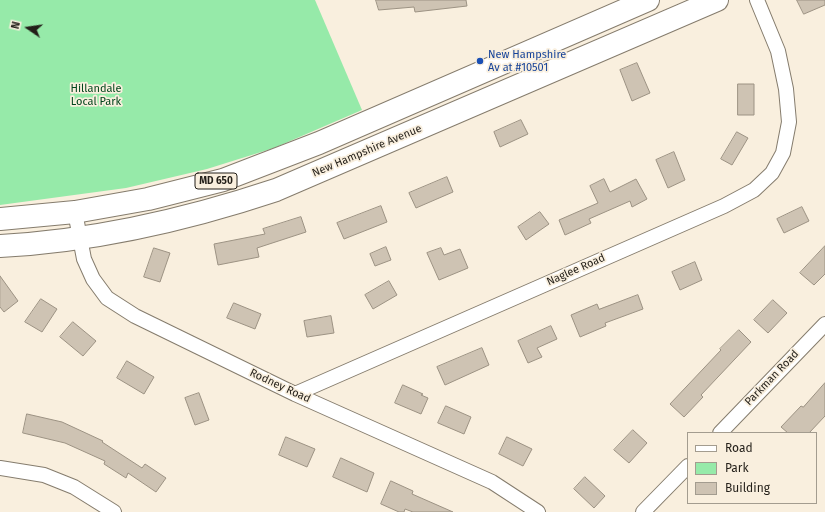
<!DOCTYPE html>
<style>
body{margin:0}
#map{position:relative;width:825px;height:512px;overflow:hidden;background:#f9efde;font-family:"Fira Sans",sans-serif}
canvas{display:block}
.legend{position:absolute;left:687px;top:432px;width:130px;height:72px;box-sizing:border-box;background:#f9efde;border:1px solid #a39c8f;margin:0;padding:5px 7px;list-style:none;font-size:12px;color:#231f19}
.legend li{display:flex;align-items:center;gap:8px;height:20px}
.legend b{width:20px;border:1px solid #a39c8f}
.north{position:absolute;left:8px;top:8px;width:40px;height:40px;-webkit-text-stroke:3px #f9efde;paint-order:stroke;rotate:283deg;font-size:11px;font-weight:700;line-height:16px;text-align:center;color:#231f19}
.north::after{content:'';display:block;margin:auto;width:14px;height:18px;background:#231f19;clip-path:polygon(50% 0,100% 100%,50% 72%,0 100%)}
</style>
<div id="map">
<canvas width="825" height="512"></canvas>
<ul class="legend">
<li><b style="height:5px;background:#fff"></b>Road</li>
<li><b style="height:11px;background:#96eaa9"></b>Park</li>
<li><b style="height:11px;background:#cec3b3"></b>Building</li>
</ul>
<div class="north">N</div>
</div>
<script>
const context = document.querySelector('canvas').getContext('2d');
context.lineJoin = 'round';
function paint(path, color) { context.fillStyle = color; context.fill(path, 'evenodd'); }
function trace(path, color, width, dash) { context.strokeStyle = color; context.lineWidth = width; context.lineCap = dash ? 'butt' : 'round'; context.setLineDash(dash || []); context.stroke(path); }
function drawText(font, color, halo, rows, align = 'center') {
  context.font = font + ' "Fira Sans",sans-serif'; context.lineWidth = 3.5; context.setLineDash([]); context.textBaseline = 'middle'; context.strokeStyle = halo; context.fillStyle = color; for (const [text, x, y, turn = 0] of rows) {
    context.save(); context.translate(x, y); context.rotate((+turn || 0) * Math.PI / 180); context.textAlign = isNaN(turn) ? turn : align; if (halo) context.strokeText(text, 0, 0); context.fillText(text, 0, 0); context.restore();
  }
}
const green = new Path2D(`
 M 0,0 L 315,0 L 362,110 L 274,148 L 207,169 L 126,188 L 0,205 Z`);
const building = new Path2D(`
 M 376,0 L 466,0 L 467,6 L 415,12 L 414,7 L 379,10 Z
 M 797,0 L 825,0 L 825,5 L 804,14 Z
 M 637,63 L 650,93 L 632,101 L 620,70 Z
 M 738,84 L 754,84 L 754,115 L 738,115 Z
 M 521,120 L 528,134 L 500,147 L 494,132 Z
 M 737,132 L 748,138 L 732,165 L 721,159 Z
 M 674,152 L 685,180 L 668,188 L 656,160 Z
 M 447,177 L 453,192 L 416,208 L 409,193 Z
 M 604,179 L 610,192 L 636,179 L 647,199 L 632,207 L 630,201 L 589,219 L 591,223 L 565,235 L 559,220 L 598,203 L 590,186 Z
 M 381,206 L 387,222 L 344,239 L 337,223 Z
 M 802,207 L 809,221 L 784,233 L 777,219 Z
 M 540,212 L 549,224 L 526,240 L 518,227 Z
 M 301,217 L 306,232 L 257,248 L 259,257 L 218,265 L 214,244 L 265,234 L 263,229 Z
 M 825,246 L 825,274 L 814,285 L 800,273 Z
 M 386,247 L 391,260 L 375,266 L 370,254 Z
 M 154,248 L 170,253 L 160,282 L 144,277 Z
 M 441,248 L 444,255 L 460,249 L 468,268 L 439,280 L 427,253 Z
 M 695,262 L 702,280 L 680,290 L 672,272 Z
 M 0,276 L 18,301 L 4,312 L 0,307 Z
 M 389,281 L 397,295 L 373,309 L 365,295 Z
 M 638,295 L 643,309 L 605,323 L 606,326 L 580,337 L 571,315 L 597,304 L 599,309 Z
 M 41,299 L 57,309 L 42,332 L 25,322 Z
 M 773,300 L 787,313 L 768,333 L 754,320 Z
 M 234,303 L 261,314 L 255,329 L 227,318 Z
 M 331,316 L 334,333 L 307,337 L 304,321 Z
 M 73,322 L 96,341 L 83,356 L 60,337 Z
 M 551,326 L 557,339 L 537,348 L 542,357 L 528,363 L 518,341 Z
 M 739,330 L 751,342 L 701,395 L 703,397 L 684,417 L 670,404 L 721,350 L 720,349 Z
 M 482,348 L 489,365 L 445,385 L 437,367 Z
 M 127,361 L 154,377 L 144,394 L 117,378 Z
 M 825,383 L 825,416 L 809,433 L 788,433 L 781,427 L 801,406 L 803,407 Z
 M 403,385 L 423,394 L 421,395 L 428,398 L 421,414 L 395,403 Z
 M 199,393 L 209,420 L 195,425 L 185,398 Z
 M 446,406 L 471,417 L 464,434 L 438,423 Z
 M 27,414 L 62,422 L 103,441 L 102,442 L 142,468 L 145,464 L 166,478 L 156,492 L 128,473 L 126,478 L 104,464 L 105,461 L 65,443 L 23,433 Z
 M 633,430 L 647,443 L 629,463 L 614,450 Z
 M 286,437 L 315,449 L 307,467 L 279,455 Z
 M 507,437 L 532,449 L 523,466 L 499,454 Z
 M 341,458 L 374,473 L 367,492 L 333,477 Z
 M 585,477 L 605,496 L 594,508 L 574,489 Z
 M 391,481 L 413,491 L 412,494 L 453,512 L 413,512 L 405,509 L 404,512 L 399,512 L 381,504 Z`);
const street = new Path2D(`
 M 75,212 L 84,259 L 93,279 L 107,298 L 135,316 L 295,394 L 492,482 L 538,512
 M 295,394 L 724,206 L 754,190 L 772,173 L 783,153 L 789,122 L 786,89 L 778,51 L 757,0
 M 720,433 L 825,324
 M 0,468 L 44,475 L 74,487 L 114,512
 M 643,512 L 688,466`);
const primary = new Path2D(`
 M 0,219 L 75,212 L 148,199 L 223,180 L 319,143 L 648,0
 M 0,246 C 95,241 186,220 276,190 L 717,0`);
const markers = [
 [480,61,4,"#1a4fb4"]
];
const shields = [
 [216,181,42]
];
const shieldNames = [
 ["MD 650",216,181]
];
const transitNames = [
 ["New Hampshire",488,55],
 ["Av at #10501",488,68]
];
const parkNames = [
 ["Hillandale",96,89],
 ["Local Park",96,102]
];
const streetNames = [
 ["New Hampshire Avenue",367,151,-23],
 ["Naglee Road",576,270,-24],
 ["Parkman Road",772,378,-46],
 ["Rodney Road",280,386,25]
];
paint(green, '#96eaa9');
paint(building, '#cec3b3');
trace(building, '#9c9283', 1);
trace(street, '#857c6d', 16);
trace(primary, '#857c6d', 24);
trace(street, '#fff', 14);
trace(primary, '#fff', 22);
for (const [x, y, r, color] of markers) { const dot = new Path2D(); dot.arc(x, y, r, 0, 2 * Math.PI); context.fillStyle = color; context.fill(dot); trace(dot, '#f9efde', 1.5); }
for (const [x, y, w] of shields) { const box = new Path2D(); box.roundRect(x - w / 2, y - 8, w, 16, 3); context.fillStyle = '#f9efde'; context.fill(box); trace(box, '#231f19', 1); }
drawText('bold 10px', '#231f19', null, shieldNames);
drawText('11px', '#164399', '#f9efde', transitNames, 'left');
drawText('11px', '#00451b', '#f9efde', parkNames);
drawText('11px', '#231f19', '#f9efde', streetNames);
</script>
